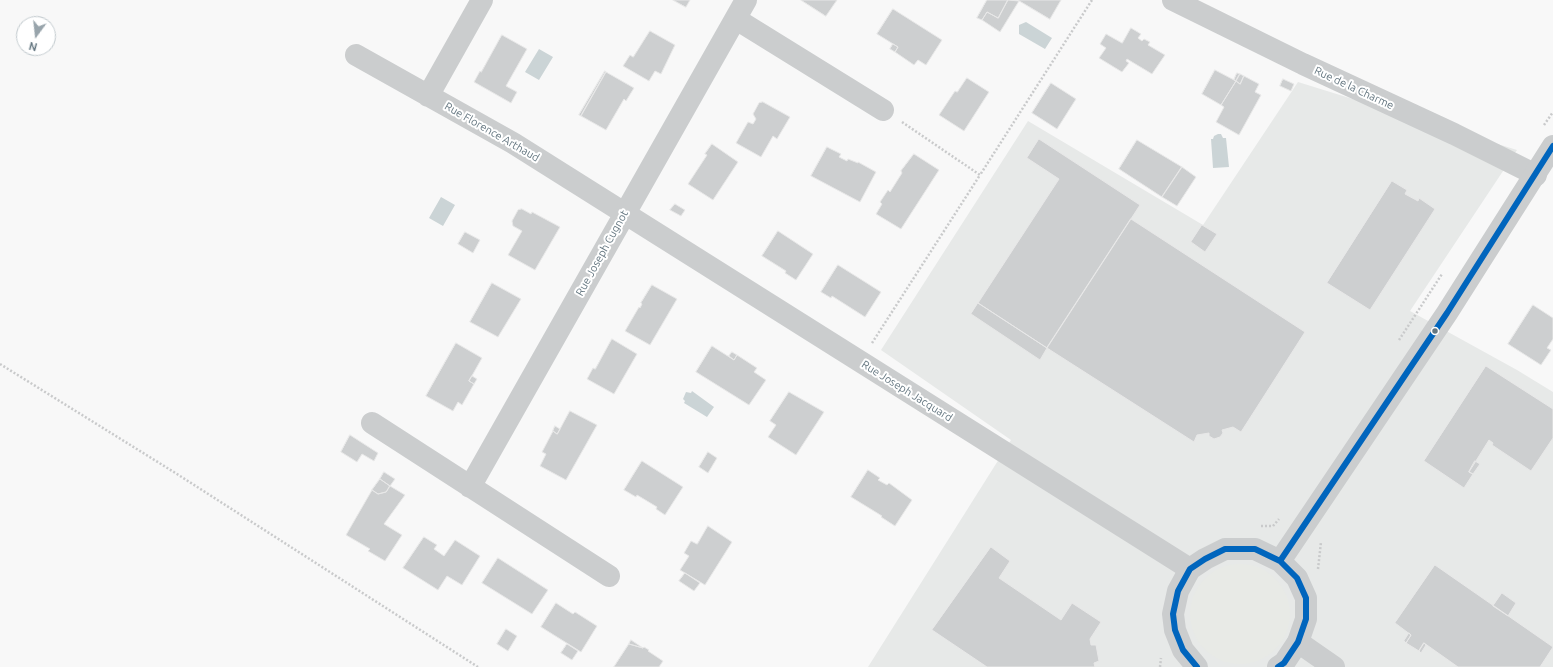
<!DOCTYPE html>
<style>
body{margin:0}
#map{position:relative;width:1553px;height:667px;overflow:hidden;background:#f8f8f8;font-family:Ubuntu,sans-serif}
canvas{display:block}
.north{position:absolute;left:16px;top:16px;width:40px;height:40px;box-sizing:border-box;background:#fff;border:1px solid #c1c9cd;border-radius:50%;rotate:195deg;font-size:11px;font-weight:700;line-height:16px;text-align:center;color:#657781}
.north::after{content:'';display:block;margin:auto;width:14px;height:18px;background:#98a4ab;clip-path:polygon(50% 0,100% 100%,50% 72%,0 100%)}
</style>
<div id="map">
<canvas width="1553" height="667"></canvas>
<div class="north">N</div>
</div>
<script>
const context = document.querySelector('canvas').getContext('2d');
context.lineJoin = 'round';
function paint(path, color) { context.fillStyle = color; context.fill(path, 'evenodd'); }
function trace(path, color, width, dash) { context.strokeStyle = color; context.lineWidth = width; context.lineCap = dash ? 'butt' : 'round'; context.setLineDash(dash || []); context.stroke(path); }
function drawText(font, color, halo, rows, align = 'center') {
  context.font = font + ' Ubuntu,sans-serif'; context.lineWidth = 4; context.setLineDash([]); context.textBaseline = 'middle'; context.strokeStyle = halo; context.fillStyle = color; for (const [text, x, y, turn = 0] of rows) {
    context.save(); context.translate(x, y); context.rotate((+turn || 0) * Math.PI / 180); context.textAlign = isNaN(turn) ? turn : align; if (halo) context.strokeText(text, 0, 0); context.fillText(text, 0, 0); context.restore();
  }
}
const built = new Path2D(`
 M 1298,82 L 1517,150 L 1410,311 L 1517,370 L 1553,392 L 1553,667 L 868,667 L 1011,440 L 881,350 L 1028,121 L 1203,225 Z`);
const green = new Path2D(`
 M1190 614a50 50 0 1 1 100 0a50 50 0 1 1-100 0Z`);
const water = new Path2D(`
 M 1026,22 L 1052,38 L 1045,49 L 1019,34 L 1019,25 Z
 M 539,49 L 553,57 L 539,80 L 525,72 Z
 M 1218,134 L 1221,134 L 1223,138 L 1226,138 L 1229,167 L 1213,168 L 1211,139 L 1213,139 L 1214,136 Z
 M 441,197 L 455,205 L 443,226 L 429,218 Z
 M 692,391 L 714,407 L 707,417 L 684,403 L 685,401 L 683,399 L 686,392 L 691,393 Z`);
const building = new Path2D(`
 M 673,0 L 690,0 L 686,7 Z
 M 801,0 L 837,0 L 826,16 Z
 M 987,0 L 1008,0 L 998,18 L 987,12 L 982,20 L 977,18 Z
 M 1008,0 L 1019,1 L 1000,32 L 982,20 L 987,12 L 998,18 Z
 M 1018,0 L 1061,0 L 1050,19 Z
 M 893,9 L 942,40 L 926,65 L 918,60 L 914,65 L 895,52 L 898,47 L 877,34 Z
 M 1131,28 L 1141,34 L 1138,38 L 1142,41 L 1144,39 L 1150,42 L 1148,45 L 1165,55 L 1152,74 L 1127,59 L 1126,61 L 1129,63 L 1122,72 L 1099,58 L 1106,48 L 1100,44 L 1106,34 L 1122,43 Z
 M 650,31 L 675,45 L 661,74 L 655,71 L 649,81 L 623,66 L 630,55 L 633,57 Z
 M 502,35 L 527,49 L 506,86 L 517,92 L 511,103 L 474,82 L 480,71 L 481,72 Z
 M 893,44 L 898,47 L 895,52 L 890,49 Z
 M 1215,70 L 1236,81 L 1221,105 L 1202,94 Z
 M 605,71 L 606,72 L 581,116 L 579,115 Z
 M 606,72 L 634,88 L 626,101 L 624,99 L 606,130 L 581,116 Z
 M 1237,73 L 1240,74 L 1236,81 L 1234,80 Z
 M 1240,74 L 1244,76 L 1240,84 L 1236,81 Z
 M 1244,76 L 1259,84 L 1255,92 L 1261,95 L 1239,135 L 1216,122 L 1224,107 L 1221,105 L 1236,81 L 1240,84 Z
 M 967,78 L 989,92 L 964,131 L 939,115 L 955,91 L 957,92 Z
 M 1283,79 L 1294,84 L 1291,91 L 1280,86 Z
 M 1051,83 L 1076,99 L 1057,129 L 1032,113 Z
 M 763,102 L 790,117 L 777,139 L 773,136 L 761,157 L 736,143 L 748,122 L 753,124 L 756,119 L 753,114 L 759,103 Z
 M 1039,139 L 1140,205 L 1047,348 L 978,303 L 1059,179 L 1027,158 Z
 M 1137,140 L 1182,167 L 1162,197 L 1119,169 Z
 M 712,144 L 738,162 L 713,200 L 688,184 L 707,155 L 705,154 Z
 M 827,147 L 841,154 L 839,157 L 847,161 L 848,159 L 858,163 L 858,162 L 876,172 L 860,202 L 811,176 Z
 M 914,154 L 939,170 L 901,229 L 876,214 L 882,204 L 880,202 L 888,190 L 890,192 L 902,173 L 901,171 Z
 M 1182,167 L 1196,177 L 1177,206 L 1162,197 Z
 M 1392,181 L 1407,190 L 1405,194 L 1418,201 L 1419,198 L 1435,209 L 1370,310 L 1327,283 Z
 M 675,204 L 685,210 L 681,216 L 670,210 Z
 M 522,209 L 531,214 L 532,212 L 560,227 L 535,270 L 508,255 L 522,231 L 513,226 L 512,221 L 518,210 Z
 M 1131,219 L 1305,332 L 1241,432 L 1233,427 L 1222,430 L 1223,433 L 1220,437 L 1214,439 L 1209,436 L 1209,433 L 1197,435 L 1194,442 L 1047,348 Z
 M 1202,225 L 1217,234 L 1205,252 L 1191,242 Z
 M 778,231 L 813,254 L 796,280 L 785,273 L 786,271 L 762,256 Z
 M 465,232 L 480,240 L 473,253 L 458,244 Z
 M 838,265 L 881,292 L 865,317 L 832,296 L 831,298 L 821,292 Z
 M 492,283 L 521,299 L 498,337 L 470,322 Z
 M 652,285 L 677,299 L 650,345 L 625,331 L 639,307 L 640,308 L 642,304 L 641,303 Z
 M 978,303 L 1047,348 L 1040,360 L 971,314 Z
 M 1533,305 L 1553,318 L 1553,339 L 1547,348 L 1551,350 L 1541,365 L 1508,344 Z
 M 612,339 L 637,354 L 614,394 L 587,379 L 593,368 L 595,369 Z
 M 456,343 L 482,358 L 469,381 L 474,384 L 462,405 L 458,402 L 453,411 L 426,396 Z
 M 712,346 L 734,360 L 737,355 L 757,368 L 754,372 L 766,380 L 749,405 L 696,372 Z
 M 732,352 L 737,355 L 734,360 L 729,356 Z
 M 1486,366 L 1553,409 L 1553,438 L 1531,471 L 1492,445 L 1493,443 L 1489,440 L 1469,472 L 1473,474 L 1464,488 L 1424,461 Z
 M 472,376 L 477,379 L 474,384 L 469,381 Z
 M 789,392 L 824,412 L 796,455 L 768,437 L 776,425 L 770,421 Z
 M 570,411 L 597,425 L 566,480 L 540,466 L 546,454 L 542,452 L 553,431 L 557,434 Z
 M 555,426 L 560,429 L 557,434 L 553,431 Z
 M 350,435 L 378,453 L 374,461 L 362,454 L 357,462 L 341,452 Z
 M 708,452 L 717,458 L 708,473 L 699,467 Z
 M 642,461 L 683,487 L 665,515 L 656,509 L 657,507 L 637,495 L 636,497 L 624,490 Z
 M 1475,461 L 1480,464 L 1473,474 L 1469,472 Z
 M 868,470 L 880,478 L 878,480 L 887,485 L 889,483 L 912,500 L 895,526 L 881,517 L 882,516 L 851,497 Z
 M 384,472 L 395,479 L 390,486 L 380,479 Z
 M 380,479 L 390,486 L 386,492 L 378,494 L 372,490 Z
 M 390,486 L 405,495 L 384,524 L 402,535 L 385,561 L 368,551 L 370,549 L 346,535 L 372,490 L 378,494 L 386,492 Z
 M 708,526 L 732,542 L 705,585 L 680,570 L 689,556 L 684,553 L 691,541 L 697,544 Z
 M 424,537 L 437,545 L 434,549 L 444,556 L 455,540 L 480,556 L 462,585 L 447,576 L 438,590 L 403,568 Z
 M 991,547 L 1010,561 L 999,578 L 1061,620 L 1072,603 L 1101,622 L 1090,639 L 1091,645 L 1096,645 L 1099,661 L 1094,663 L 1095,667 L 987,667 L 932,630 Z
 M 498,558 L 548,590 L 532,614 L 482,583 Z
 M 1435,565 L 1553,647 L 1540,667 L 1458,667 L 1424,643 L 1419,651 L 1406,643 L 1411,635 L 1395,623 Z
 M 685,573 L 700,583 L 694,591 L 679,581 Z
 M 1502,593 L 1516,603 L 1508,616 L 1493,606 Z
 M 556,603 L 573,614 L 575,612 L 597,626 L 581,652 L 541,627 Z
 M 506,629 L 517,636 L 508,651 L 497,644 Z
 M 1409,633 L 1411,635 L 1406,643 L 1404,641 Z
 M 631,640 L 643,648 L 629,644 Z
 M 1424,643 L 1426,645 L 1421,653 L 1419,651 Z
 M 567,644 L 578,651 L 572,660 L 561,653 Z
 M 629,644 L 643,648 L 644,647 L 649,650 L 648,651 L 663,661 L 659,667 L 614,667 Z`);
const path = new Path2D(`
 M 902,122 L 980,175 L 1092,0
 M 1544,125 L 1553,112
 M 1399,340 L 1442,274
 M 872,343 L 980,175
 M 0,364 L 177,474 L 478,667
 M 1261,526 L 1273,526 L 1279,519
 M 1318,569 L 1321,542
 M 1160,667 L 1161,658`);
const minor = new Path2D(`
 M 1173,0 L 1303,64 L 1454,134 L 1536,175
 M 736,19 L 883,110
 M 356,55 L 513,143 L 1190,569
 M 428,96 L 482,0
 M 372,423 L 609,576
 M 470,487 L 746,0
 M 1298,642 L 1334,667`);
const tertiary = new Path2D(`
 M 1280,561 L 1447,313 L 1553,146
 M 1197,667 L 1183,650 L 1175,630 L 1173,614 L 1178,591 L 1190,569 L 1205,559 L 1225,549 L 1255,549 L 1280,561 L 1297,578 L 1306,598 L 1306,619 L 1298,642 L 1284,663 L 1278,667`);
const bus1 = new Path2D(`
 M 1280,561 L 1447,313 L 1553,146
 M 1197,667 L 1183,650 L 1175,630 L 1173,614 L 1178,591 L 1190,569 L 1205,559 L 1225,549 L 1255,549 L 1280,561 L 1297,578 L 1306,598 L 1306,619 L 1298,642 L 1284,663 L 1278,667`);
const markers = [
 [1435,331,3.5,"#657781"]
];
const streetNames = [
 ["Rue de la Charme",1354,88,25],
 ["Rue Florence Arthaud",492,132,30],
 ["Rue Joseph Cugnot",602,253,-61],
 ["Rue Joseph Jacquard",907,391,32]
];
paint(built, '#e7e9e8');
paint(green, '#e8eae6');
paint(water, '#cbd4d6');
paint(building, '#cdcfd0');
trace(building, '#e8e8e8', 1);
trace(path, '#c9cacb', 2.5, [2, 2]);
trace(minor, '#cbcdce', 22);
trace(tertiary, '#cbcdce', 22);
trace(bus1, '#0065bd', 6);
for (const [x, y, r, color] of markers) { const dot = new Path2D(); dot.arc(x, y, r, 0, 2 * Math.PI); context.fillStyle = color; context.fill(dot); trace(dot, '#fff', 1.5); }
drawText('11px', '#657781', '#fff', streetNames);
</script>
